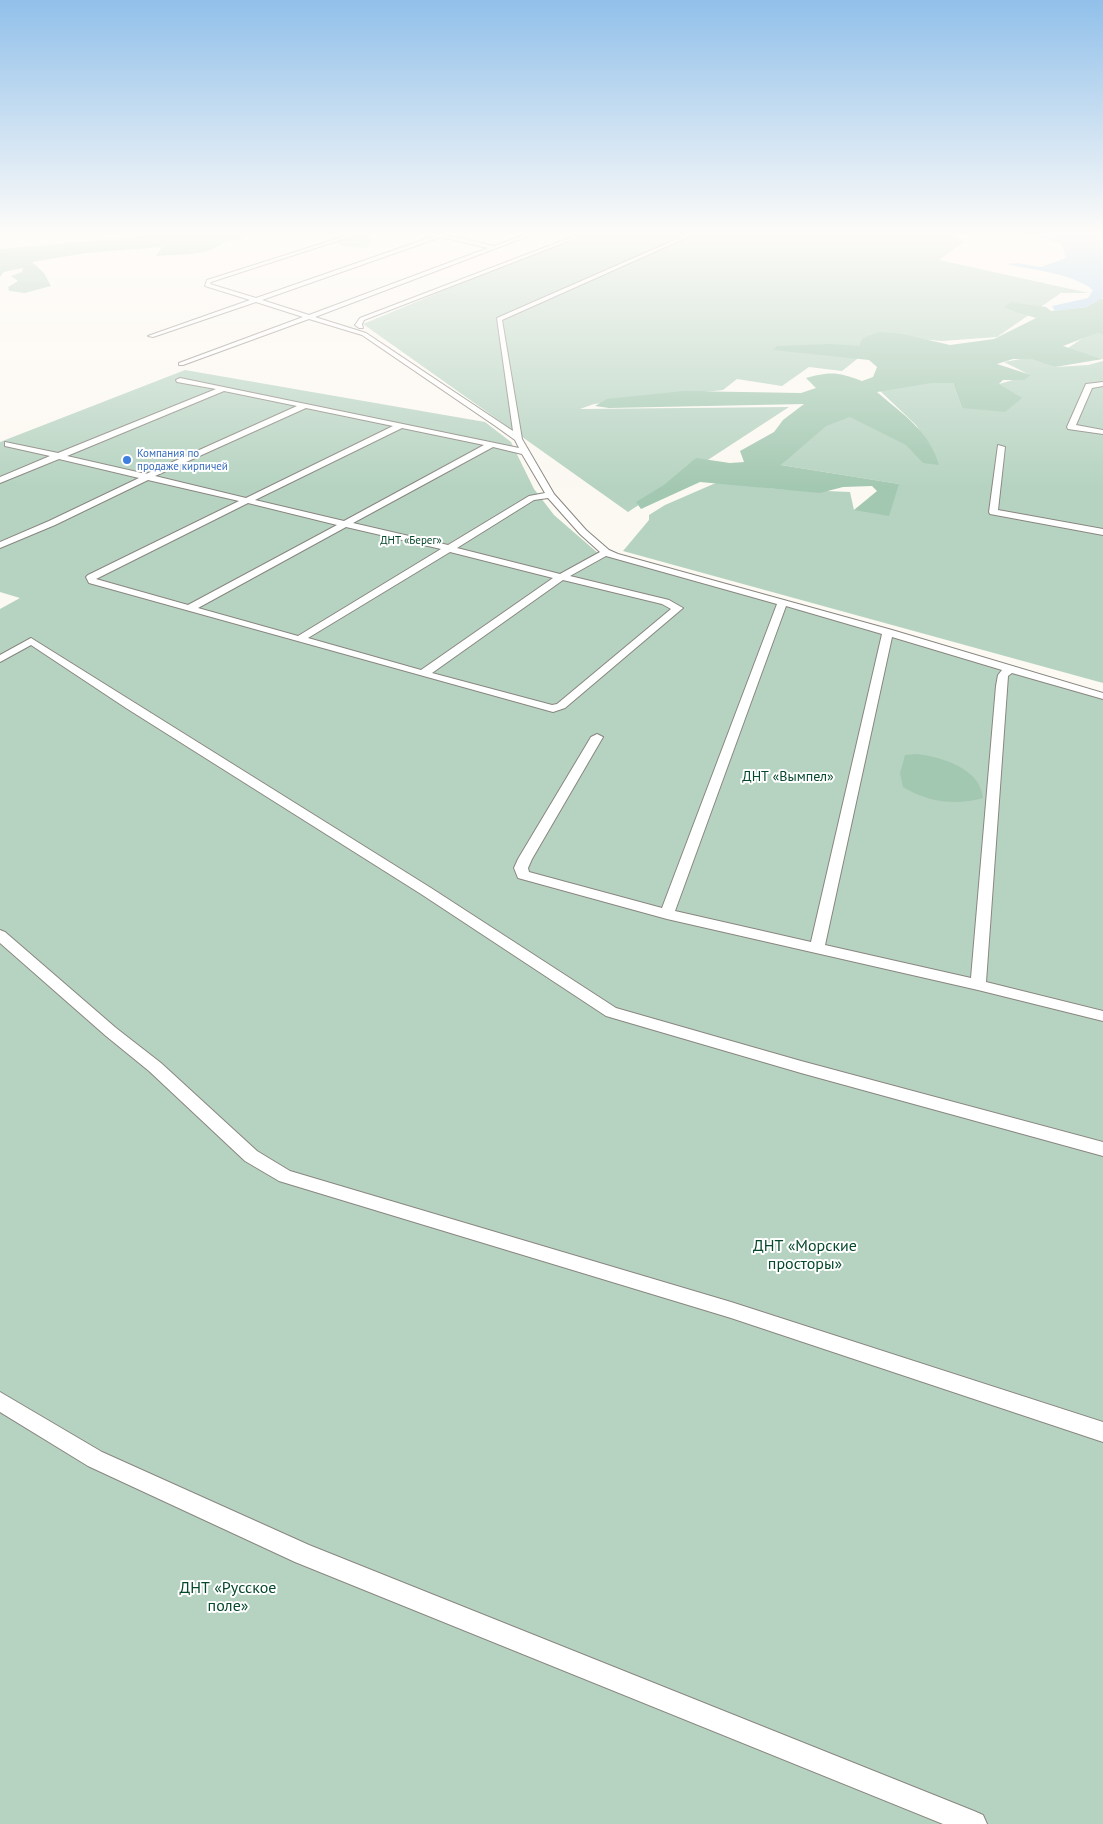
<!DOCTYPE html>
<meta charset="utf-8">
<style>
body{margin:0}
canvas{display:block;background:#fcf8f2}
</style>
<canvas width="1103" height="1824"></canvas>
<script>
const context = document.querySelector('canvas').getContext('2d');
context.lineJoin = 'round';
function paint(path, color) { context.fillStyle = color; context.fill(path, 'evenodd'); }
function trace(path, color, width, dash) { context.strokeStyle = color; context.lineWidth = width; context.lineCap = dash ? 'butt' : 'round'; context.setLineDash(dash || []); context.stroke(path); }
function drawText(font, color, halo, rows, align = 'center') {
  context.font = font + ' "PT Sans",sans-serif'; context.lineWidth = 4; context.setLineDash([]); context.textBaseline = 'middle'; context.strokeStyle = halo; context.fillStyle = color; for (const [text, x, y, turn = 0] of rows) {
    context.save(); context.translate(x, y); context.rotate((+turn || 0) * Math.PI / 180); context.textAlign = isNaN(turn) ? turn : align; if (halo) context.strokeText(text, 0, 0); context.fillText(text, 0, 0); context.restore();
  }
}
const green = new Path2D(`
 M 574,232 L 958,232 L 956,236 L 964,242 L 939,260 L 1089,293 L 1061,293 L 997,337 L 942,341 L 886,336 L 842,371 L 809,367 L 782,386 L 737,379 L 723,390 L 594,404 L 580,409 L 789,407 L 628,512 L 363,324 L 582,233 Z
 M 978,232 L 1057,232 L 1048,239 Z
 M 1095,330 L 1103,331 L 1103,359 L 1068,348 Z
 M 1032,357 L 1055,367 L 1088,365 L 1103,361 L 1103,683 L 623,551 L 649,520 L 649,515 L 665,505 L 718,482 L 777,489 L 850,492 L 854,510 L 899,484 L 781,465 L 817,428 L 849,413 L 934,452 L 916,425 L 878,389 L 938,380 L 953,383 L 962,408 L 999,384 L 1030,375 L 1004,362 Z
 M 185,370 L 485,422 L 511,442 L 534,489 L 554,515 L 599,554 L 773,602 L 1103,698 L 1103,1824 L 0,1824 L 0,609 L 20,598 L 0,592 L 0,442 Z`);
const forest = new Path2D(`
 M 162,232 L 247,232 L 239,240 L 225,241 C 210,257 177,254 156,256 L 162,247 L 86,253 L 32,262 L 44,273 L 51,286 L 25,293 L 9,291 L 8,287 L 18,281 L 11,276 L 22,272 L 23,268 L 4,272 L 0,277 L 0,249 L 126,238 Z
 M 324,232 L 384,232 L 364,232 L 372,241 L 367,248 L 343,246 Z
 M 1100,299 L 1103,299 L 1103,334 L 1097,333 L 1063,346 L 1103,359 L 1055,367 L 1032,359 L 1013,359 L 997,364 L 1031,375 L 1024,380 L 1003,380 L 999,384 L 1022,398 L 1005,412 L 962,408 L 953,383 L 931,383 L 877,392 C 902,414 929,430 939,465 L 923,463 L 906,445 L 850,417 L 826,426 L 781,465 L 899,484 L 889,516 L 854,510 L 877,491 L 872,486 L 843,487 L 820,493 L 700,482 L 641,509 L 636,502 L 664,485 L 696,458 L 730,463 L 744,462 L 740,451 L 774,432 L 783,420 L 804,404 L 609,408 L 595,406 L 607,399 L 684,391 L 801,393 L 816,388 L 806,378 C 830,371 839,372 862,381 L 873,377 L 877,367 L 869,360 L 773,350 L 777,346 L 830,344 L 859,346 L 863,338 L 879,332 L 903,334 L 950,345 L 994,339 L 1036,318 L 1016,312 L 1004,307 L 1011,302 L 1046,307 L 1051,311 L 1086,307 Z
 M 917,754 C 942,757 981,769 983,798 C 956,806 927,802 903,787 L 900,773 L 905,755 Z`);
const water = new Path2D(`
 M 1049,232 L 1099,232 C 1103,242 1103,284 1103,298 L 1086,307 L 1055,311 L 1052,306 L 1088,298 L 1093,290 C 1069,272 1035,271 1007,264 L 1016,263 L 1041,267 L 1066,258 L 1061,243 L 1042,238 Z`);
const minor = new Path2D(`
 M 358,232 L 365,232 L 211,282 L 210,284 L 256,298 L 446,232 L 453,232 L 447,235 L 494,246 L 533,232 L 539,232 L 315,317 L 366,333 L 513,431 L 497,318 L 693,232 L 699,232 L 502,320 L 522,439 L 554,494 L 586,530 L 609,550 L 618,554 L 892,630 L 1103,693 L 1103,699 L 1012,673 L 1008,676 L 986,982 L 1103,1011 L 1103,1021 L 978,990 L 667,919 L 518,878 L 514,868 L 518,859 L 591,737 L 597,734 L 603,737 L 532,859 L 528,868 L 529,872 L 662,908 L 777,604 L 606,556 L 570,576 L 669,600 L 683,608 L 565,708 L 553,712 L 89,583 L 86,577 L 88,575 L 239,501 L 148,480 L 55,525 L 0,548 L 0,542 L 49,521 L 139,478 L 59,459 L 0,483 L 0,477 L 50,456 L 5,446 L 5,442 L 58,453 L 216,389 L 177,382 L 176,380 L 180,378 L 519,448 L 515,440 L 494,425 L 362,335 L 309,319 L 183,365 L 179,365 L 179,363 L 303,317 L 256,302 L 153,337 L 148,336 L 250,300 L 205,286 L 207,280 ZM 441,237 L 488,248 L 309,315 L 262,300 ZM 224,391 L 297,406 L 146,474 L 67,456 ZM 306,408 L 393,426 L 246,498 L 155,476 ZM 402,428 L 484,445 L 344,521 L 255,500 ZM 493,447 L 522,454 L 545,493 L 529,496 L 448,545 L 353,523 ZM 548,498 L 580,534 L 600,552 L 560,574 L 457,548 L 534,500 ZM 248,503 L 337,525 L 188,605 L 96,579 ZM 346,527 L 441,549 L 298,636 L 198,608 ZM 450,552 L 553,578 L 421,670 L 308,638 ZM 563,580 L 662,604 L 671,609 L 557,704 L 552,705 L 432,673 ZM 786,606 L 882,634 L 811,942 L 675,911 ZM 892,637 L 1002,670 L 998,675 L 996,686 L 971,978 L 825,945 Z
 M 585,232 L 592,232 L 364,320 L 362,324 L 363,328 L 359,328 L 355,325 L 360,318 Z
 M 1103,382 L 1103,386 L 1092,388 L 1076,425 L 1103,430 L 1103,434 L 1068,429 L 1067,427 L 1086,384 Z
 M 998,445 L 1005,447 L 998,510 L 1103,529 L 1103,535 L 990,514 L 989,512 Z
 M 31,638 L 431,888 L 616,1008 L 801,1061 L 1103,1142 L 1103,1156 L 801,1073 L 606,1016 L 421,894 L 126,708 L 31,645 L 0,662 L 0,655 Z
 M 0,930 L 5,932 L 116,1028 L 161,1063 L 257,1151 L 290,1171 L 731,1302 L 1103,1422 L 1103,1442 L 731,1318 L 279,1181 L 245,1161 L 149,1071 L 106,1036 L 0,943 Z
 M 0,1392 L 102,1452 L 309,1545 L 974,1811 L 983,1815 L 987,1824 L 943,1824 L 295,1562 L 88,1466 L 0,1412 Z`);
const markers = [
 [127,460,5,"#3f7fe0"]
];
const farShopnames = [
 ["Компания по",137,454],
 ["продаже кирпичей",137,467]
];
const farParknames = [
 ["ДНТ «Берег»",411,541]
];
const parkNames = [
 ["ДНТ «Вымпел»",788,777]
];
const nearParknames = [
 ["ДНТ «Морские",805,1246],
 ["просторы»",805,1264],
 ["ДНТ «Русское",228,1588],
 ["поле»",228,1606]
];
paint(green, '#b6d3c1');
paint(forest, '#a3c8b1');
paint(water, '#b0d3ec');
trace(minor, '#898680', 2);
paint(minor, '#fff');
const sky = context.createLinearGradient(0, 0, 0, 487);
sky.addColorStop(0, '#91c0ea');
sky.addColorStop(0.48, '#fefcf9');
sky.addColorStop(1, '#fefcf900');
context.fillStyle = sky;
context.fillRect(0, 0, 1103, 487);
for (const [x, y, r, color] of markers) { const dot = new Path2D(); dot.arc(x, y, r, 0, 2 * Math.PI); context.fillStyle = color; context.fill(dot); trace(dot, '#fff', 2); }
drawText('11px', '#366cbe', '#fff', farShopnames, 'left');
drawText('11px', '#05482b', '#fff', farParknames);
drawText('14px', '#05482b', '#fff', parkNames);
drawText('16px', '#05482b', '#fff', nearParknames);
</script>
